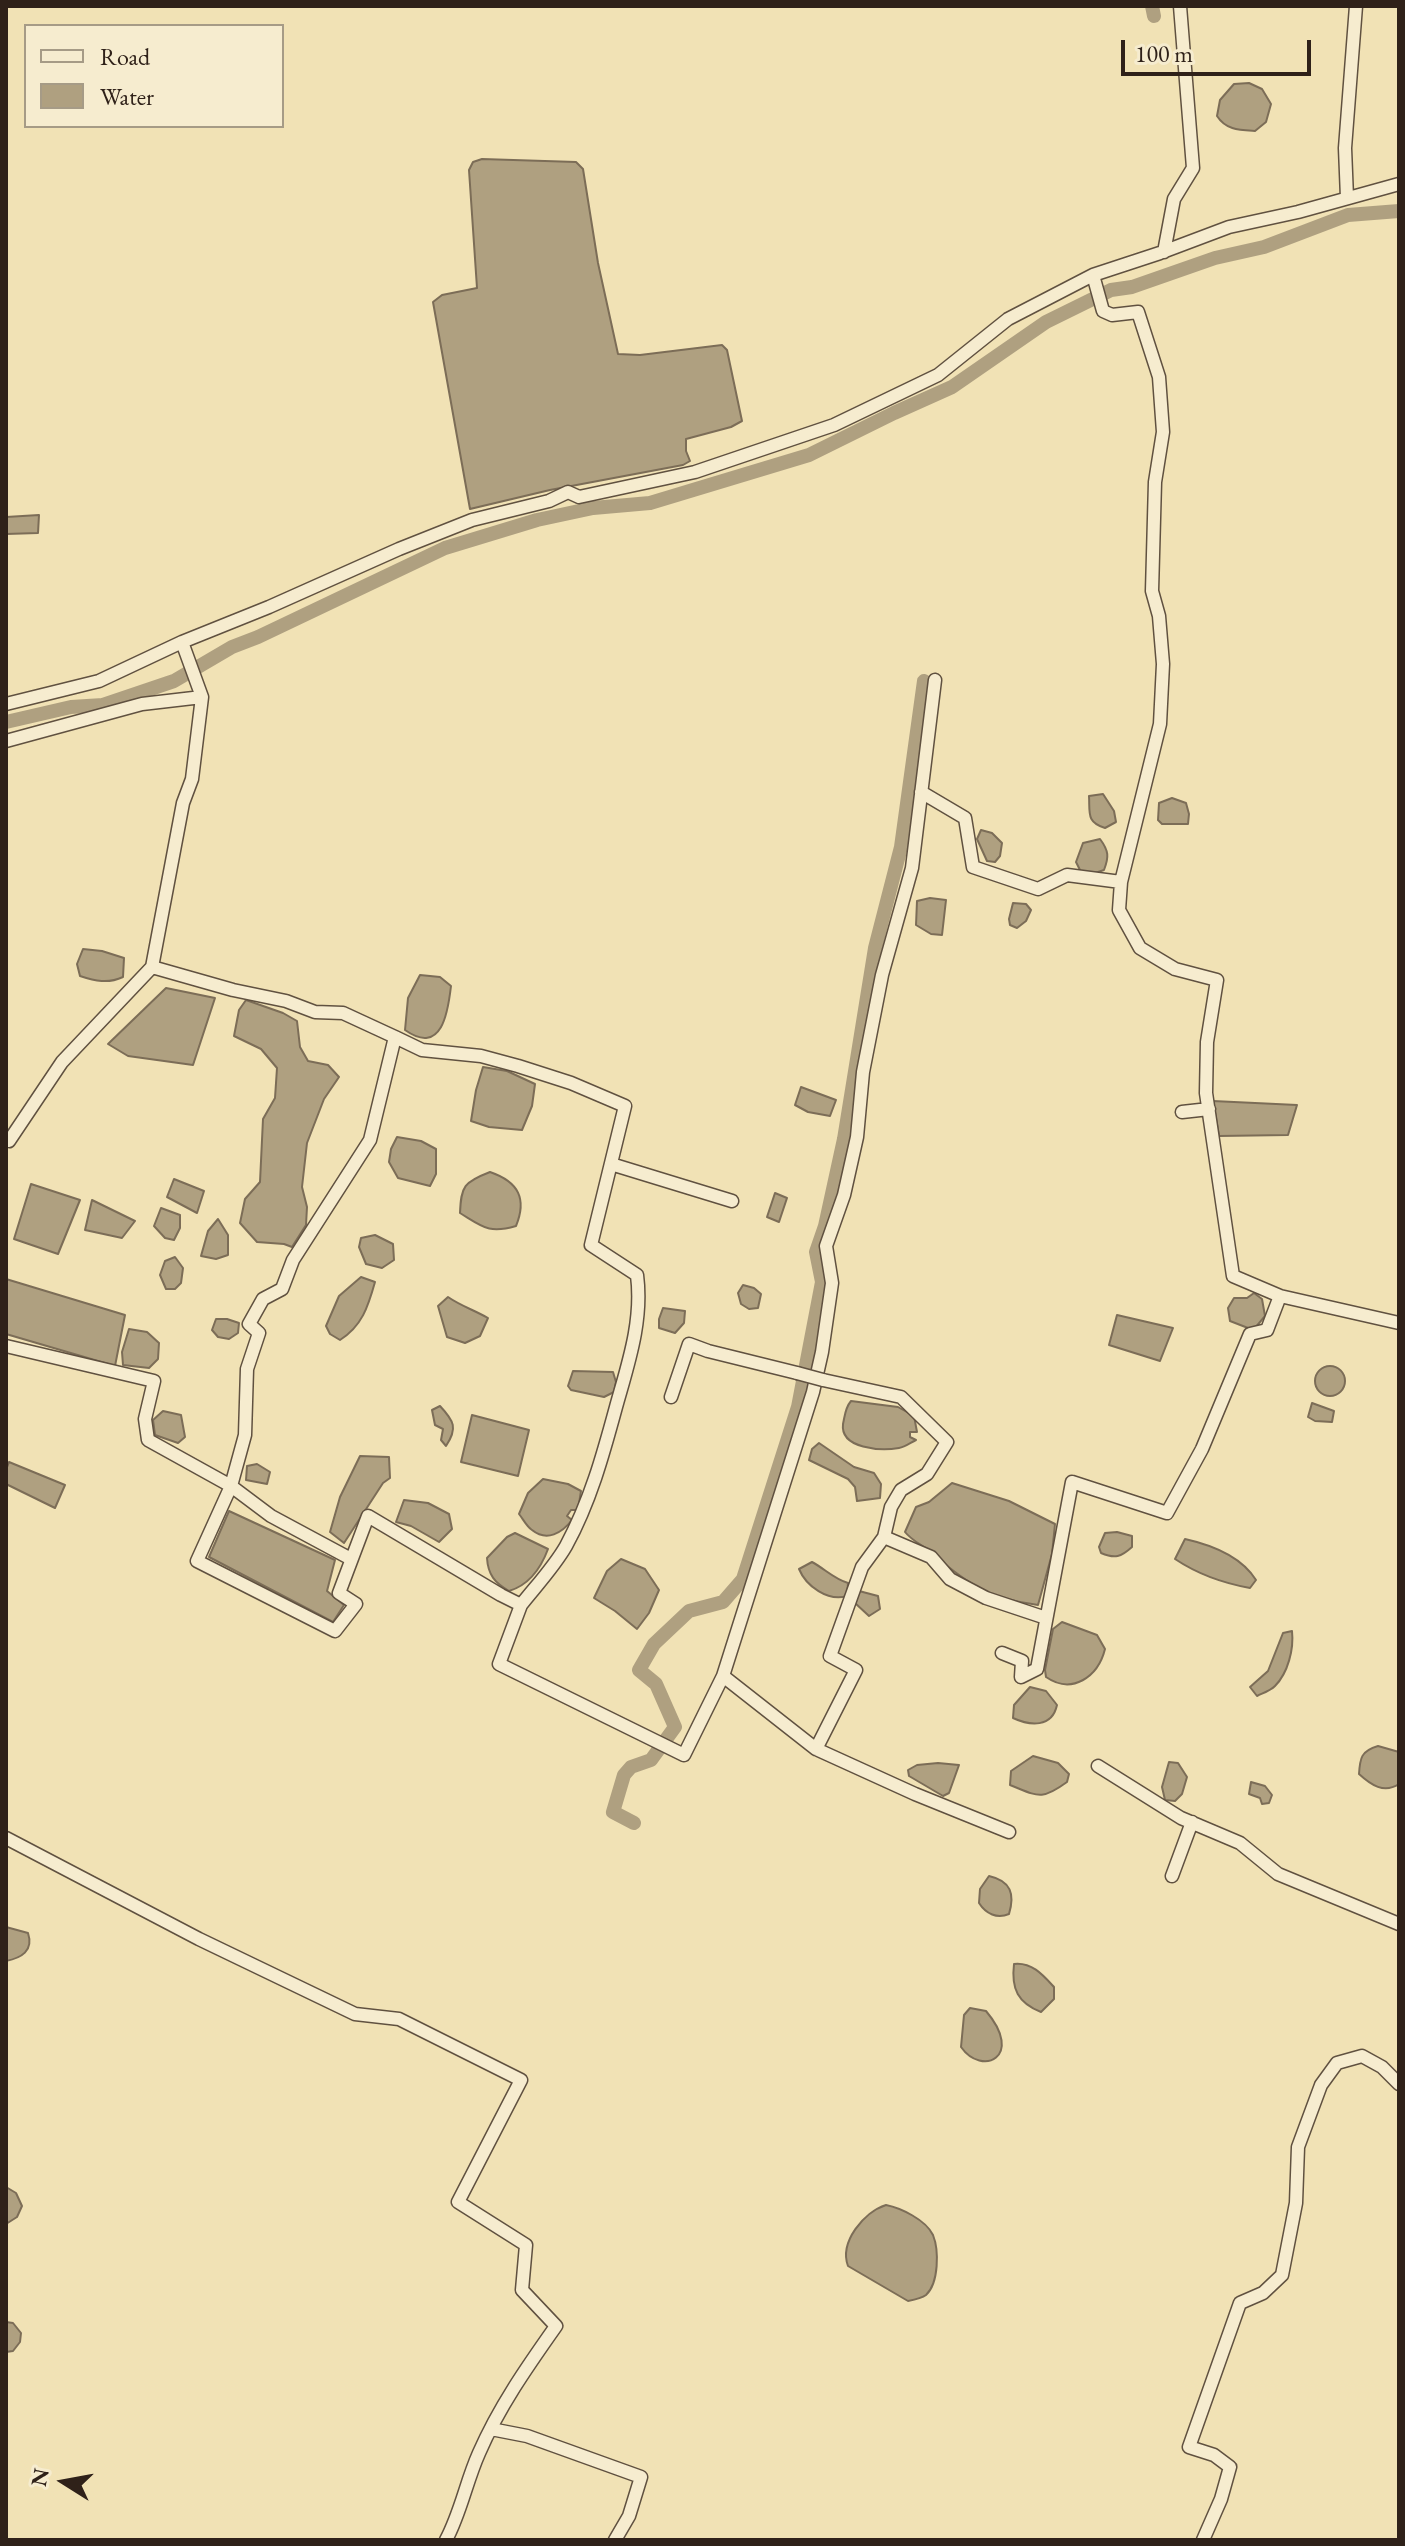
<!DOCTYPE html>
<style>
body{margin:0}
#map{position:relative;width:1405px;height:2546px;overflow:hidden;background:#f1e2b5;font-family:"EB Garamond",serif}
canvas{display:block}
.frame{position:absolute;inset:0;border:8px solid #2f2119;pointer-events:none}
.legend{position:absolute;left:24px;top:24px;width:260px;height:104px;box-sizing:border-box;background:#f6eccf;border:2px solid #a69b86;margin:0;padding:10px 14px;list-style:none;font-size:24px;color:#2f2119}
.legend li{display:flex;align-items:center;gap:16px;height:40px}
.legend b{width:40px;border:2px solid #a69b86}
.north{position:absolute;left:24px;top:2442px;width:80px;height:80px;-webkit-text-stroke:6px #f6eccf;paint-order:stroke;rotate:281deg;font-size:22px;font-weight:700;line-height:32px;text-align:center;color:#2f2119}
.north::after{content:'';display:block;margin:auto;width:28px;height:36px;background:#2f2119;clip-path:polygon(50% 0,100% 100%,50% 72%,0 100%)}
.scale{position:absolute;left:1121px;top:40px;width:190px;height:36px;box-sizing:border-box;border:4px solid #2f2119;border-top:0;padding-left:10px;font-size:24px;line-height:28px;white-space:nowrap;color:#2f2119;-webkit-text-stroke:6px #f6eccf;paint-order:stroke}
</style>
<div id="map">
<canvas width="1405" height="2546"></canvas>
<div class="frame"></div>
<ul class="legend">
<li><b style="height:10px;background:#f6eccf"></b>Road</li>
<li><b style="height:22px;background:#afa080"></b>Water</li>
</ul>
<div class="north">N</div>
<div class="scale">100 m</div>
</div>
<script>
const context = document.querySelector('canvas').getContext('2d');
context.lineJoin = 'round';
function paint(path, color) { context.fillStyle = color; context.fill(path, 'evenodd'); }
function trace(path, color, width, dash) { context.strokeStyle = color; context.lineWidth = width; context.lineCap = dash ? 'butt' : 'round'; context.setLineDash(dash || []); context.stroke(path); }
const water = new Path2D(`
 M 1249,83 L 1262,89 L 1271,104 L 1266,122 L 1255,131 C 1239,130 1226,130 1217,116 L 1220,100 L 1234,84 Z
 M 482,159 L 576,162 L 583,169 L 598,263 L 618,354 L 640,355 L 722,345 L 727,350 L 742,421 L 731,427 L 686,439 L 686,451 L 690,461 L 683,465 L 550,490 L 470,509 L 433,302 L 442,295 L 477,288 L 469,170 L 473,162 Z
 M 39,515 L 38,533 L 6,534 L 6,517 Z
 M 1103,794 L 1114,811 L 1116,822 L 1105,828 C 1086,822 1090,813 1089,796 Z
 M 1172,798 L 1186,803 L 1189,814 L 1188,824 L 1162,824 L 1158,820 L 1159,803 Z
 M 981,830 L 992,833 L 1002,843 L 1000,856 L 995,862 L 987,861 L 977,839 Z
 M 1100,839 C 1109,851 1109,857 1104,870 L 1095,873 L 1081,872 L 1076,862 L 1083,843 Z
 M 930,898 L 946,900 L 942,935 L 931,934 L 916,925 L 917,901 Z
 M 1013,903 L 1026,904 L 1031,910 L 1026,921 L 1017,928 L 1010,925 L 1009,919 Z
 M 83,949 L 102,951 L 124,958 L 123,977 C 108,984 95,981 80,976 L 77,964 Z
 M 420,975 L 440,977 L 451,986 C 448,1012 442,1056 405,1030 L 408,998 Z
 M 166,988 L 215,998 L 193,1065 L 128,1056 L 108,1044 Z
 M 246,1000 L 283,1013 L 297,1021 L 300,1047 L 308,1061 L 328,1065 L 339,1077 L 324,1099 L 307,1143 L 302,1187 L 307,1207 L 306,1225 L 292,1247 L 284,1244 L 257,1242 L 240,1223 L 245,1199 L 260,1182 L 263,1119 L 275,1098 L 277,1068 L 261,1049 L 234,1036 L 239,1010 Z
 M 483,1067 L 507,1071 L 535,1084 L 532,1106 L 522,1130 L 489,1127 L 471,1121 L 476,1090 Z
 M 801,1087 L 836,1100 L 830,1116 L 808,1112 L 795,1105 Z
 M 1213,1101 L 1297,1105 L 1288,1135 L 1219,1136 Z
 M 397,1137 L 421,1141 L 436,1149 L 436,1174 L 430,1186 L 398,1178 L 389,1162 L 391,1149 Z
 M 490,1172 C 519,1182 527,1199 516,1226 C 489,1234 483,1227 460,1213 C 461,1186 464,1182 490,1172 Z
 M 174,1179 L 204,1191 L 197,1213 L 167,1197 Z
 M 31,1184 L 80,1200 L 58,1254 L 14,1239 Z
 M 775,1193 L 787,1198 L 779,1222 L 767,1217 Z
 M 92,1200 L 135,1221 L 122,1238 L 85,1230 Z
 M 161,1208 L 180,1215 L 180,1228 L 174,1240 L 165,1238 L 154,1226 Z
 M 218,1219 L 228,1235 L 228,1255 L 216,1259 L 201,1256 L 208,1231 Z
 M 375,1235 L 393,1244 L 394,1260 L 382,1268 L 366,1264 L 359,1247 L 361,1238 Z
 M 175,1257 L 183,1268 L 181,1283 L 175,1289 L 166,1289 L 160,1275 L 165,1261 Z
 M 361,1277 L 375,1282 C 368,1307 362,1326 340,1340 L 330,1334 L 326,1326 L 339,1296 Z
 M 6,1279 L 125,1315 L 115,1366 L 6,1334 Z
 M 743,1285 L 754,1288 L 761,1294 L 758,1308 L 749,1309 L 741,1304 L 738,1293 Z
 M 1254,1293 L 1262,1299 L 1265,1316 L 1255,1328 L 1248,1328 L 1230,1321 L 1228,1308 L 1234,1298 L 1247,1298 Z
 M 448,1297 C 461,1306 474,1310 488,1318 L 480,1336 L 465,1343 L 447,1337 L 438,1306 Z
 M 663,1308 L 685,1311 L 684,1323 L 675,1333 L 659,1328 L 659,1319 Z
 M 1117,1315 L 1173,1328 L 1160,1361 L 1109,1345 Z
 M 216,1319 L 227,1319 L 239,1323 L 238,1333 L 229,1339 L 218,1337 L 212,1330 Z
 M 129,1329 L 147,1332 L 159,1343 L 158,1359 L 149,1368 L 123,1365 L 122,1352 Z
 M1315 1381a15 15 0 1 1 30 0a15 15 0 1 1-30 0Z
 M 573,1371 L 613,1372 L 616,1382 L 614,1392 L 604,1397 L 571,1390 L 568,1386 Z
 M 851,1401 L 898,1407 L 914,1416 L 917,1432 L 910,1432 L 910,1437 L 916,1440 C 910,1443 905,1447 899,1448 C 881,1451 840,1449 843,1424 C 845,1415 845,1408 851,1401 Z
 M 1312,1403 L 1334,1411 L 1332,1422 L 1315,1421 L 1308,1417 Z
 M 440,1406 C 454,1421 458,1428 446,1446 L 441,1440 L 443,1429 L 435,1425 L 432,1410 Z
 M 163,1411 L 181,1415 L 185,1437 L 178,1443 L 155,1435 L 153,1420 Z
 M 472,1415 L 529,1430 L 518,1476 L 461,1462 Z
 M 819,1443 L 854,1467 L 874,1473 L 881,1484 L 880,1498 L 857,1501 L 855,1487 L 848,1479 L 809,1460 L 812,1449 Z
 M 360,1456 L 389,1457 L 390,1478 L 383,1483 L 344,1543 L 330,1532 L 340,1497 Z
 M 9,1462 L 65,1485 L 55,1508 L 6,1484 L 6,1470 Z
 M 257,1464 L 270,1472 L 267,1484 L 246,1480 L 247,1466 Z
 M 543,1479 L 568,1484 L 581,1491 L 578,1510 L 571,1510 L 567,1516 L 572,1520 C 562,1533 547,1542 532,1530 C 527,1527 523,1519 519,1514 L 528,1493 Z
 M 952,1483 L 1009,1501 L 1055,1524 L 1052,1554 L 1038,1605 C 991,1599 970,1586 934,1555 C 925,1546 913,1542 905,1532 L 916,1507 L 929,1502 Z
 M 404,1500 L 428,1503 L 449,1514 L 452,1529 L 439,1542 L 411,1526 L 396,1522 Z
 M 229,1511 L 335,1560 L 327,1591 L 344,1605 L 333,1622 L 209,1557 Z
 M 1117,1532 L 1132,1536 L 1132,1547 C 1121,1557 1115,1559 1101,1553 L 1099,1547 L 1105,1533 Z
 M 515,1533 L 548,1549 C 541,1568 529,1585 509,1591 C 495,1583 488,1575 487,1558 L 507,1537 Z
 M 1185,1539 C 1212,1545 1241,1556 1256,1580 L 1250,1588 C 1222,1583 1199,1575 1175,1559 Z
 M 621,1559 L 645,1569 L 659,1590 L 649,1613 L 637,1629 L 615,1611 L 594,1598 L 607,1571 Z
 M 812,1562 C 825,1569 834,1579 848,1583 L 847,1596 C 828,1602 806,1586 799,1569 Z
 M 859,1591 L 878,1596 L 880,1609 L 869,1616 L 855,1603 Z
 M 1062,1622 L 1097,1635 L 1105,1649 C 1098,1677 1072,1695 1046,1677 L 1045,1670 L 1053,1629 Z
 M 1292,1631 C 1294,1649 1288,1673 1275,1686 C 1270,1691 1263,1693 1257,1696 L 1250,1687 L 1268,1671 L 1283,1633 Z
 M 1030,1687 L 1046,1691 L 1057,1705 C 1052,1728 1030,1726 1013,1718 L 1014,1705 Z
 M 1378,1746 L 1399,1752 L 1399,1784 C 1384,1794 1371,1785 1359,1774 C 1360,1758 1361,1751 1378,1746 Z
 M 1033,1756 L 1058,1763 L 1069,1774 L 1067,1782 C 1041,1801 1038,1796 1010,1785 L 1011,1771 Z
 M 1169,1762 L 1178,1763 L 1187,1777 L 1182,1794 L 1175,1801 L 1165,1800 L 1162,1787 Z
 M 938,1763 L 959,1765 L 949,1793 L 943,1796 L 909,1776 L 908,1770 L 917,1765 Z
 M 1251,1782 L 1265,1786 L 1272,1795 L 1269,1803 L 1262,1804 L 1260,1798 L 1249,1794 Z
 M 989,1876 C 1011,1881 1015,1894 1009,1914 C 997,1919 986,1914 979,1903 L 980,1889 Z
 M 6,1927 L 28,1933 C 34,1951 21,1958 6,1961 Z
 M 1014,1964 C 1032,1962 1043,1975 1054,1987 L 1054,1999 L 1041,2012 C 1018,2003 1011,1989 1014,1964 Z
 M 970,2008 L 986,2011 C 1025,2057 982,2077 961,2047 L 964,2015 Z
 M 6,2187 L 16,2193 L 22,2206 L 17,2217 L 6,2224 Z
 M 886,2205 C 901,2208 926,2220 933,2235 C 939,2250 939,2283 926,2295 C 922,2298 913,2300 908,2301 L 848,2266 C 839,2242 864,2212 886,2205 Z
 M 6,2322 L 13,2323 L 21,2333 L 20,2342 L 13,2351 L 6,2352 Z`);
const canal = new Path2D(`
 M 1152,6 L 1154,16
 M 6,722 L 71,707 L 103,705 L 174,681 L 232,647 L 258,637 L 445,548 L 537,520 L 593,508 L 650,503 L 809,455 L 894,413 L 952,387 L 1046,322 L 1111,290 L 1132,287 L 1215,258 L 1264,247 L 1348,215 L 1399,211
 M 634,1823 L 613,1812 L 624,1775 L 631,1767 L 651,1760 L 675,1727 L 656,1684 L 639,1670 L 654,1644 L 689,1611 L 723,1602 L 743,1579 L 798,1407 L 822,1282 L 816,1252 L 825,1226 L 844,1139 L 875,948 L 901,847 L 924,681`);
const minor = new Path2D(`
 M 1347,198 L 1345,148 L 1356,6
 M 1164,252 L 1174,199 L 1193,168 L 1180,6
 M 6,704 L 99,681 L 182,642 L 269,607 L 399,549 L 472,520 L 549,501 L 568,492 L 579,497 L 695,472 L 834,425 L 938,375 L 1008,319 L 1093,275 L 1160,253 L 1229,227 L 1298,212 L 1399,184
 M 6,741 L 142,704 L 202,697
 M 921,792 L 965,818 L 973,867 L 1038,889 L 1067,875 L 1121,882
 M 152,967 L 233,990 L 286,1001 L 315,1012 L 343,1013 L 395,1037 L 370,1140 L 293,1260 L 282,1289 L 263,1299 L 249,1324 L 259,1333 L 247,1369 L 245,1435 L 231,1486 L 271,1516 L 351,1559
 M 395,1037 L 422,1050 L 481,1056 L 518,1066 L 571,1083 L 625,1106 L 591,1245 L 637,1275 C 643,1321 628,1364 616,1407 C 603,1455 590,1502 566,1546 C 554,1567 536,1586 521,1605
 M 1182,1112 L 1209,1109
 M 6,1140 L 9,1141 L 62,1062 L 152,967 L 183,803 L 192,779 L 202,697 L 182,642
 M 611,1164 L 732,1201
 M 1280,1296 L 1399,1323
 M 6,1346 L 154,1381 L 145,1419 L 148,1440 L 231,1486 L 197,1561 L 335,1631 L 356,1604 L 339,1593 L 368,1516 L 501,1595 L 521,1605 L 499,1664 L 684,1755 L 723,1676 L 813,1392 L 822,1352 L 832,1283 L 826,1246 L 844,1195 L 857,1137 L 863,1072 L 882,975 L 912,868 L 935,680
 M 671,1397 L 689,1344 L 708,1351 L 797,1373
 M 884,1537 L 931,1557 L 950,1579 L 986,1598 L 1046,1618
 M 1002,1653 L 1022,1661 L 1021,1677 L 1037,1669 L 1072,1482 L 1167,1513 L 1202,1449 L 1250,1334 L 1267,1330 L 1280,1296 L 1233,1276 L 1206,1093 L 1207,1042 L 1217,980 L 1175,969 L 1140,948 L 1119,910 L 1121,882 L 1160,724 L 1163,664 L 1159,616 L 1152,591 L 1155,482 L 1163,432 L 1159,377 L 1138,312 L 1112,315 L 1103,311 L 1093,275
 M 723,1676 L 816,1749 L 856,1670 L 830,1656 L 862,1567 L 884,1537 L 891,1507 L 901,1490 L 927,1474 L 947,1442 L 901,1397 L 823,1380
 M 816,1749 L 915,1794 L 1009,1832
 M 1098,1766 L 1181,1818 L 1240,1843 L 1278,1874 L 1399,1924
 M 6,1838 L 199,1939 L 355,2014 L 399,2019 L 521,2080 L 458,2202 L 526,2245 L 522,2290 L 556,2326 C 527,2367 499,2407 479,2453 C 466,2482 461,2512 446,2540
 M 1172,1876 L 1192,1822
 M 491,2429 L 527,2436 L 641,2477 L 629,2516 L 615,2540
 M 1203,2540 L 1221,2499 L 1230,2467 L 1214,2455 L 1189,2447 L 1240,2303 L 1263,2293 L 1282,2275 L 1296,2203 L 1298,2147 L 1321,2085 L 1337,2063 L 1362,2056 L 1382,2067 L 1399,2084`);
const minorBridge = new Path2D(`
 M 797,1373 L 823,1380`);
paint(water, '#afa080');
trace(water, '#7c6d57', 2);
trace(canal, '#afa080', 14);
trace(minor, '#605140', 15);
trace(minor, '#f6eccf', 12);
trace(minorBridge, '#605140', 15, []);
trace(minorBridge, '#f6eccf', 12);
</script>
